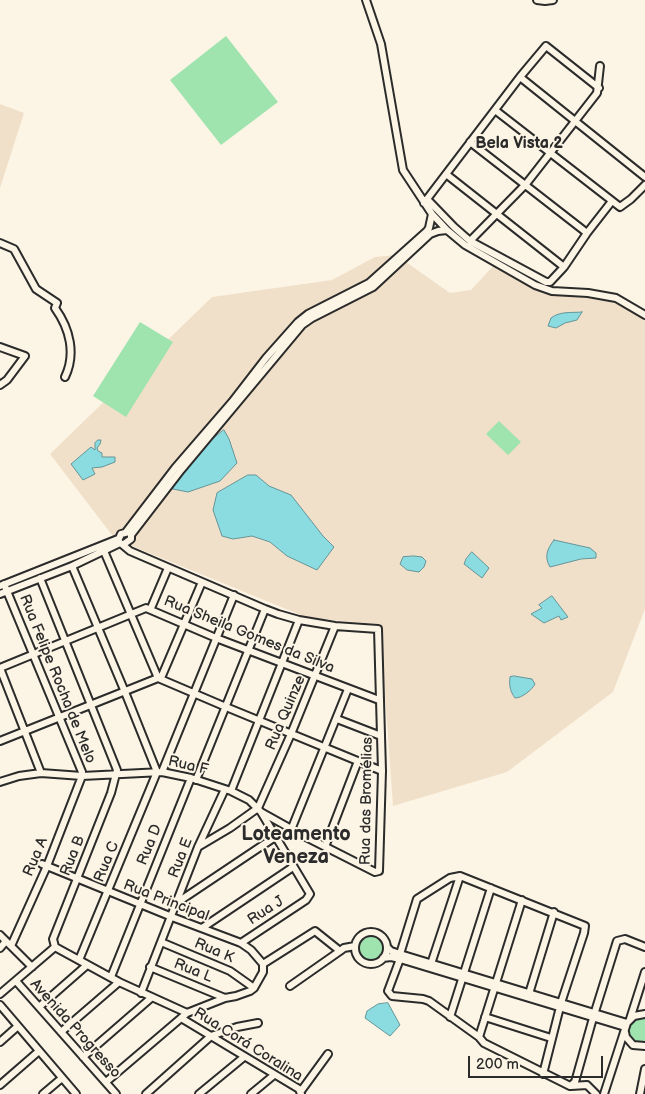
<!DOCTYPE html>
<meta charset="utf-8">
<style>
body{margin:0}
#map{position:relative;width:645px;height:1094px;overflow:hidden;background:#fcf5e5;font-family:"Balsamiq Sans",sans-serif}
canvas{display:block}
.scale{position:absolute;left:468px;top:1056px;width:135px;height:22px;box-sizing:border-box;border:2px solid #2b2b2b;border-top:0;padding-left:6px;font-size:15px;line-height:18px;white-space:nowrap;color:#2b2b2b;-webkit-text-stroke:4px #fcf5e5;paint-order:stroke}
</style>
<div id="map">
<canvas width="645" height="1094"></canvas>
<div class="scale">200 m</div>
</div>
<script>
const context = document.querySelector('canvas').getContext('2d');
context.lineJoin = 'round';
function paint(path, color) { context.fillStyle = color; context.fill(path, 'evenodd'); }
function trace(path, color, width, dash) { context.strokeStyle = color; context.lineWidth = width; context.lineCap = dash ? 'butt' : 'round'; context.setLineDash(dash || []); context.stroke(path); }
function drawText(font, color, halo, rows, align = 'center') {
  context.font = font + ' "Balsamiq Sans",sans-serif'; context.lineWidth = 4; context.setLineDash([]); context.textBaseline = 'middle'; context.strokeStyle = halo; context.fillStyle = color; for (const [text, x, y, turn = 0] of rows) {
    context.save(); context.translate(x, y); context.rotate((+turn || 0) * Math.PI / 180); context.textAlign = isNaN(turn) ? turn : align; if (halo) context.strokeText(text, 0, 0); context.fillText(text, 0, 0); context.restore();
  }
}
const built = new Path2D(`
 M 0,104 L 24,113 L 0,188 Z
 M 396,255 L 450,293 L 471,290 L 494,265 L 544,294 L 612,300 L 645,317 L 645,609 L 613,692 L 507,772 L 393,806 L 380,624 L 308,618 L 115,539 L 50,454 L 212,297 L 332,280 L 375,257 Z`);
const green = new Path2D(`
 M 226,36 L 278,102 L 221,145 L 170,80 Z
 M 140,322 L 173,342 L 126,417 L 93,396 Z
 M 499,421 L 521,442 L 508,455 L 486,434 Z
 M357 948a14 14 0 1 1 28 0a14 14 0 1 1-28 0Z
 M 643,1017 L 645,1018 L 645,1043 L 634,1042 L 628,1032 C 628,1022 634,1019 643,1017 Z`);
const water = new Path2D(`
 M 582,312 L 577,320 L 565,323 L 556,328 L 548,326 L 551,318 C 560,311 571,313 582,312 Z
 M 224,430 L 229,439 L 237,463 L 220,481 L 188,492 L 168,488 L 189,466 L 206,444 Z
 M 98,440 L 101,440 L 100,444 L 97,448 L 98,451 L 102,453 L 102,457 L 115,457 L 115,462 L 102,467 L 92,468 L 95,474 L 83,480 L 71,464 L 91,447 L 95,450 L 95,443 Z
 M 248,475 L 256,475 L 269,486 L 291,495 L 323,536 L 334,547 L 317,570 L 287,556 L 270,542 L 252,536 L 233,539 L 222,536 L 213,510 L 217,493 Z
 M 554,540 L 590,548 L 596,553 L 596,558 L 581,559 L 550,567 C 544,557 547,549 554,540 Z
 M 472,552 L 489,568 L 482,578 L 464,564 L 466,559 Z
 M 414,556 L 422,557 L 426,561 L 424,567 L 419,572 L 407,570 L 400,564 L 403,557 Z
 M 552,596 L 568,617 L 561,620 L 559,616 L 544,623 L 531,614 L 542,608 L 539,605 Z
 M 514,676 L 532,679 L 535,684 C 532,690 522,698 515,698 C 510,691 509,686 510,677 Z
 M 388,1003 L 400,1025 L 390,1036 L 365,1018 L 367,1011 L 378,1004 Z`);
const minor = new Path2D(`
 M 366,0 L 381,44 L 403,170 L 432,214 L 447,230 L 465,245 L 535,285 L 552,291 L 588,293 L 616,298 L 645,315
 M 537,0 L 545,1 L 553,0
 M 520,77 L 645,177
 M 495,110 L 620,207 L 631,199 L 645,185
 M 470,142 L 587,233
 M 446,174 L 564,267
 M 427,199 L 454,227 L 470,241 L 546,282 L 550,282 L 564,267 L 587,233 L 612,201
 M 424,203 L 520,77 L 546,46 L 599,88
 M 470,241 L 526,184 L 597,93 L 600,66
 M 0,243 L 14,249 L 36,289 L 57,303 L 55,308 C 70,329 76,354 65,377
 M 0,347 L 25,356 L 7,380 L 0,385
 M 126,532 L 175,468 L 232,402 L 266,358 L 298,322 L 308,314 L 369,283 L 427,231 L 429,228 L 432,214
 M 131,535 L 181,470 L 302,325 L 312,318 L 373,287 L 430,234 L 438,231 L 447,230
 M 124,544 L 131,539 L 131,534 L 129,532 L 121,534 L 118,541 L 130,551 L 265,609 L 278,614 L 299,620 L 335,626 L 378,629 L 382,771 L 379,871 L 375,872 L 304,836 L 261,812
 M 104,551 L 158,678
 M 72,566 L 125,692 L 157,772
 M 40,578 L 117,770 L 111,793 L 53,939 L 55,947
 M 4,584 L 82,772 L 82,776 L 47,866 L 11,946
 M 0,586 L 118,539
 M 0,594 L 72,566 L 120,543
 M 151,608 L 168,568
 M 0,668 L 146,608 L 216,638 L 379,700
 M 0,668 L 41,773
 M 158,678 L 226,707 L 382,771
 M 161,678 L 202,582
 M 337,719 L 381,736
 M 0,741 L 158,678
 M 162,772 L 234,595
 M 196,780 L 265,609
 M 0,782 L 19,776 L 41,773 L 82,776 L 162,772 L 191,778 L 231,791 L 249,800 L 261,812 L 310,894 L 306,900 L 241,943
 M 231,791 L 299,620
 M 291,830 L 348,689
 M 198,847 L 230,828 L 258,808 L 291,734 L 335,626
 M 325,847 L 358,761
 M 42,864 L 172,917 L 241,943 L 251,950 L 263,964 L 263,972 L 254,988 L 250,991 L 236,996 L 225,998 L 187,1013 L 106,1082
 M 178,902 L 275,837
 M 202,928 L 293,867
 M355 948a16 16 0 1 1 32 0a16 16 0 1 1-32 0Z
 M 0,935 L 32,967
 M 161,942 L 230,971 L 254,988
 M 387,947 L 391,951 L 400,954 L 627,1023
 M 0,948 L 6,941
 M 400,954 L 417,899 L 450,878 L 460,876 L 585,926 L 584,933 L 561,1003
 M 383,958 L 391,957 L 400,959 L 625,1027
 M 400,959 L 388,991 L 392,996 L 423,999 L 429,1001 L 479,1037 L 484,1043 L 570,1086 L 575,1082 L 593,1018 L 617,941 L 625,939 L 645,947
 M 79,960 L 157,772
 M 263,964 L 315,931 L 340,951 L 344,948 L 355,946
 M 150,967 L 225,998
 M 430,967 L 460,876
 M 111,977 L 191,778
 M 16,981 L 116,1094
 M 290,986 L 340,951
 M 141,993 L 198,847 L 225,789
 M 0,994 L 55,947 L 119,982 L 187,1013
 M 528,997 L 554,912
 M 0,1005 L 76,1094
 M 39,1007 L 87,965
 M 450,1017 L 491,888
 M 485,1017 L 551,1038
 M 181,1018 L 299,1089 L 301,1094
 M 630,1019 L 645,972
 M 61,1032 L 119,982
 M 625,1032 L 626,1037 L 633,1045 L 645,1046
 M 479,1037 L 522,900
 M 0,1042 L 18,1026
 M 83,1057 L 151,998
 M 543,1074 L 560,1007
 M 0,1085 L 39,1051
 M 571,1086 L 587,1085 L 596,1094
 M 301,1091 L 328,1054
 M 43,1094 L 62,1078
 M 146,1094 L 211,1036 L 237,1027 L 258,1023
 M 199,1094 L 244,1057
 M 251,1094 L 274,1075
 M 604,1094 L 627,1023 L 634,1016 L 645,1014
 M 640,1094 L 645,1069`);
const streetNames = [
 ["Rua Sheila Gomes da Silva",249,635,22],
 ["Rua Felipe Rocha de Melo",57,679,68],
 ["Rua Quinze",286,713,-67],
 ["Rua F",188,766,13],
 ["Rua das Bromélias",367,801,-89],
 ["Rua D",150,845,-68],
 ["Rua B",73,856,-68],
 ["Rua A",36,857,-67],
 ["Rua E",181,858,-69],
 ["Rua C",107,862,-68],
 ["Rua Principal",166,901,21],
 ["Rua J",266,911,-33],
 ["Rua K",214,951,23],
 ["Rua L",193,971,22],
 ["Avenida Progresso",75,1029,48],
 ["Rua Corá Coralina",248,1045,32]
];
const neighbourhoodNames = [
 ["Bela Vista 2",519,144]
];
const districtNames = [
 ["Loteamento",296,835],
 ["Veneza",296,858]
];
paint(built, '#f1e0c9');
paint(green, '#9fe3ae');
paint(water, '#8bdce1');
trace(water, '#659598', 1);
trace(minor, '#2b2b2b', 10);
trace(minor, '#fcf5e5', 6);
drawText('15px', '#2b2b2b', '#fcf5e5', streetNames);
drawText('bold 16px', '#2b2b2b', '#fcf5e5', neighbourhoodNames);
drawText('bold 20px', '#2b2b2b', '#fcf5e5', districtNames);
</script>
